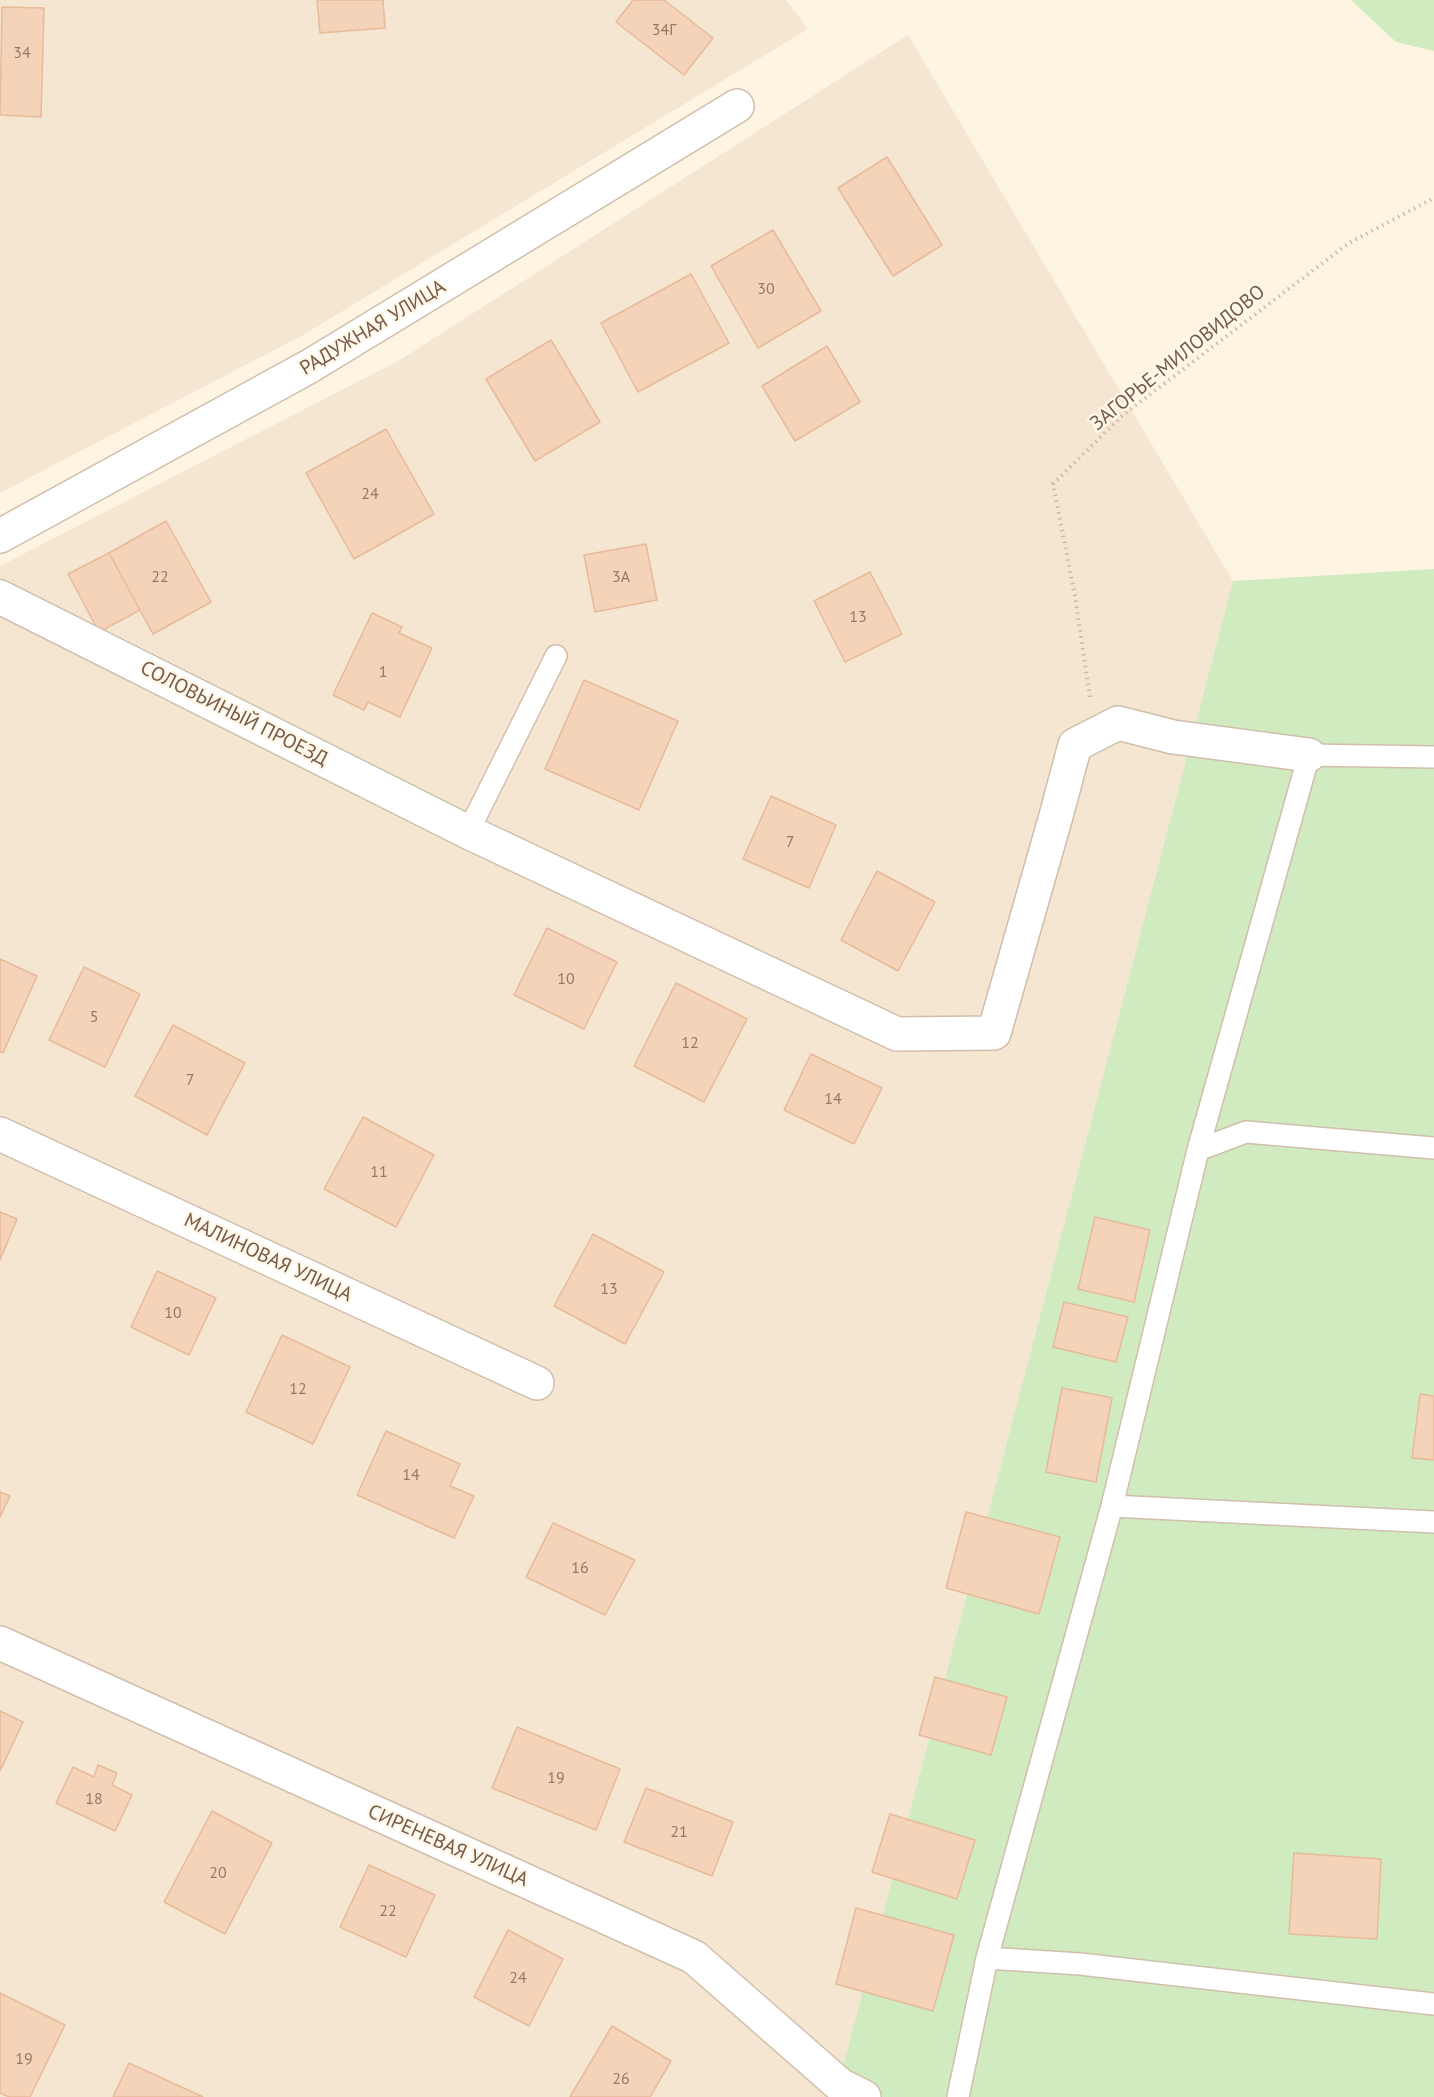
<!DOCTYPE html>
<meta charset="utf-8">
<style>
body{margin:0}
canvas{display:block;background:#fdf4e2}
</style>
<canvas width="1434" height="2097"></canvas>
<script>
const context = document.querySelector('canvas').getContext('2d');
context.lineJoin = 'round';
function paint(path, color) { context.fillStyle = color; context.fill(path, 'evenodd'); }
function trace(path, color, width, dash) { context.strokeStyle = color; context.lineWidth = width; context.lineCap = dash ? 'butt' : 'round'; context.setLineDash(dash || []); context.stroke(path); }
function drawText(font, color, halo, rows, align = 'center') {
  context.font = font + ' "PT Sans",sans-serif'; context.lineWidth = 5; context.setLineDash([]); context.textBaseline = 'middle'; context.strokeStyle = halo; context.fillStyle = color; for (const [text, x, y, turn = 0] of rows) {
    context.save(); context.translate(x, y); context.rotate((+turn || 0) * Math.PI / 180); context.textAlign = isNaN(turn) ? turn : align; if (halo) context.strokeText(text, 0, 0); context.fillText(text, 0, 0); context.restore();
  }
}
const residential = new Path2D(`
 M 0,0 L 786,0 L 808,29 L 303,335 L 0,493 Z
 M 908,35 L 1233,581 L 835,2097 L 0,2097 L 0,566 L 400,360 Z`);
const green = new Path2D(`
 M 1351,0 L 1434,0 L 1434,51 L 1396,42 Z
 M 1434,569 L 1434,2097 L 835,2097 L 1233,581 Z`);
const building = new Path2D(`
 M 317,0 L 383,0 L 385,28 L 320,33 Z
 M 633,0 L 664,0 L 713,38 L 684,75 L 616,22 Z
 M 2,7 L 44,8 L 41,117 L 0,115 Z
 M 887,157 L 942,245 L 893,276 L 838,188 Z
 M 773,230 L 821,311 L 758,348 L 711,266 Z
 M 691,274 L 729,343 L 638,392 L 601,323 Z
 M 551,340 L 600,422 L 535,461 L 486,379 Z
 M 827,346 L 860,402 L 795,441 L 762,386 Z
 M 386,429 L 434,514 L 354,559 L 306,473 Z
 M 166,521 L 211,602 L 153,634 L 109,553 Z
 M 646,544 L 657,600 L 595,612 L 584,555 Z
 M 109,553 L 140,610 L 99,632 L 68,574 Z
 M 870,572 L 902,634 L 845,662 L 814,601 Z
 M 372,613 L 402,627 L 399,633 L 432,648 L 400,717 L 368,702 L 364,710 L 333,695 Z
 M 584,680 L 678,721 L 639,810 L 545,769 Z
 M 771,796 L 836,825 L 809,888 L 743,859 Z
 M 877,871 L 935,902 L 898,971 L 841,940 Z
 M 547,928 L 617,962 L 584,1029 L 514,995 Z
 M 0,959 L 37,976 L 3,1053 L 0,1052 Z
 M 84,967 L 140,994 L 105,1067 L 49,1040 Z
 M 676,983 L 747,1019 L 704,1102 L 634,1066 Z
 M 173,1025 L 245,1063 L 207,1135 L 135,1096 Z
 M 811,1054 L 882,1088 L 854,1144 L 784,1110 Z
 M 363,1117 L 434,1155 L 396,1227 L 324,1189 Z
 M 0,1212 L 17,1219 L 0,1260 Z
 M 1095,1217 L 1150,1230 L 1134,1302 L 1078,1289 Z
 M 593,1234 L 664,1272 L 625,1344 L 554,1306 Z
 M 157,1271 L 216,1298 L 189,1355 L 131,1327 Z
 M 1064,1302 L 1128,1317 L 1116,1362 L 1053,1347 Z
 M 282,1335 L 350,1367 L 313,1444 L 246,1412 Z
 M 1062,1388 L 1112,1398 L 1096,1482 L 1046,1472 Z
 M 1420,1394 L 1434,1396 L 1434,1460 L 1412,1458 Z
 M 386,1431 L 460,1464 L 450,1486 L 474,1496 L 454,1538 L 357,1495 Z
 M 0,1492 L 10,1496 L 0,1517 Z
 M 966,1512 L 1060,1537 L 1039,1614 L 946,1588 Z
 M 553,1523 L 635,1560 L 605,1615 L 526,1577 Z
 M 935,1677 L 1007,1697 L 991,1755 L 919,1735 Z
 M 0,1711 L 23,1722 L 0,1771 Z
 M 517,1727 L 620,1769 L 596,1830 L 492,1788 Z
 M 98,1765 L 117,1773 L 112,1785 L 132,1795 L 115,1831 L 56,1803 L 73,1767 L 94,1777 Z
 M 646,1788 L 733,1822 L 712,1876 L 624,1842 Z
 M 212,1811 L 272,1843 L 225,1934 L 164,1902 Z
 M 890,1814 L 975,1840 L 957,1899 L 872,1872 Z
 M 1294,1853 L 1381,1859 L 1377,1939 L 1289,1934 Z
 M 369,1865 L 435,1895 L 406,1957 L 340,1927 Z
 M 856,1908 L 954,1935 L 933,2011 L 836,1984 Z
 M 508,1930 L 563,1959 L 529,2026 L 474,1997 Z
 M 0,1993 L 65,2025 L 30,2097 L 9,2097 L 0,2093 Z
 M 612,2026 L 671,2061 L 650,2097 L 570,2097 Z
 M 129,2063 L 203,2097 L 113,2097 Z`);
const path = new Path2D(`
 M 1090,697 L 1075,596 L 1053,484 L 1123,415 L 1349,243 L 1434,198`);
const lane = new Path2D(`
 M 468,832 L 556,656
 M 1198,1150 L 1246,1132 L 1434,1148
 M 1112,1506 L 1434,1522
 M 987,1958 L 1080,1964 L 1434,2004
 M 958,2097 L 987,1958 L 1112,1506 L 1198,1150 L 1309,755 L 1434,757`);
const street = new Path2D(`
 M 0,536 L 310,366 L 737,106
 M 0,597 L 468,832 L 897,1034 L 994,1033 L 1056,816 L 1075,745 L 1118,723 L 1173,737 L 1309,755
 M 0,1134 L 537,1383
 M 0,1643 L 694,1957 L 840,2085 L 864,2097`);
const numberNames = [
 ["34Г",664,30],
 ["34",22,53],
 ["30",766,289],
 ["24",370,494],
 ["22",160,577],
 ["3А",621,577],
 ["13",858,617],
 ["1",383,672],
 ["7",790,842],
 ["10",566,979],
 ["5",94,1017],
 ["12",690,1043],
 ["7",190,1080],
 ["14",833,1099],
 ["11",379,1172],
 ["13",609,1289],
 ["10",173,1313],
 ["12",298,1389],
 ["14",411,1475],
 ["16",580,1568],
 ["19",556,1778],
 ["18",94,1799],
 ["21",679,1832],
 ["20",218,1873],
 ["22",388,1911],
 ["24",518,1978],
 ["19",24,2059],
 ["26",621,2079]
];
const streetNames = [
 ["РАДУЖНАЯ УЛИЦА",373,328,-31],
 ["ЗАГОРЬЕ-МИЛОВИДОВО",1178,358,-39],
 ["СОЛОВЬИНЫЙ ПРОЕЗД",234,714,27],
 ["МАЛИНОВАЯ УЛИЦА",268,1258,25],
 ["СИРЕНЕВАЯ УЛИЦА",448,1846,24]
];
paint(residential, '#f5e6d1');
paint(green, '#d0ebc0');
paint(building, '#f4d3b9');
trace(building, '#e7ba99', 1.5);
trace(lane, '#d1beac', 24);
trace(street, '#d1beac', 36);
trace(path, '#d8b69c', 4, [1.5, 4.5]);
trace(lane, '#fff', 21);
trace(street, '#fff', 33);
drawText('16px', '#967864', null, numberNames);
drawText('20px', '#765a48', '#fff8ea', streetNames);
</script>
